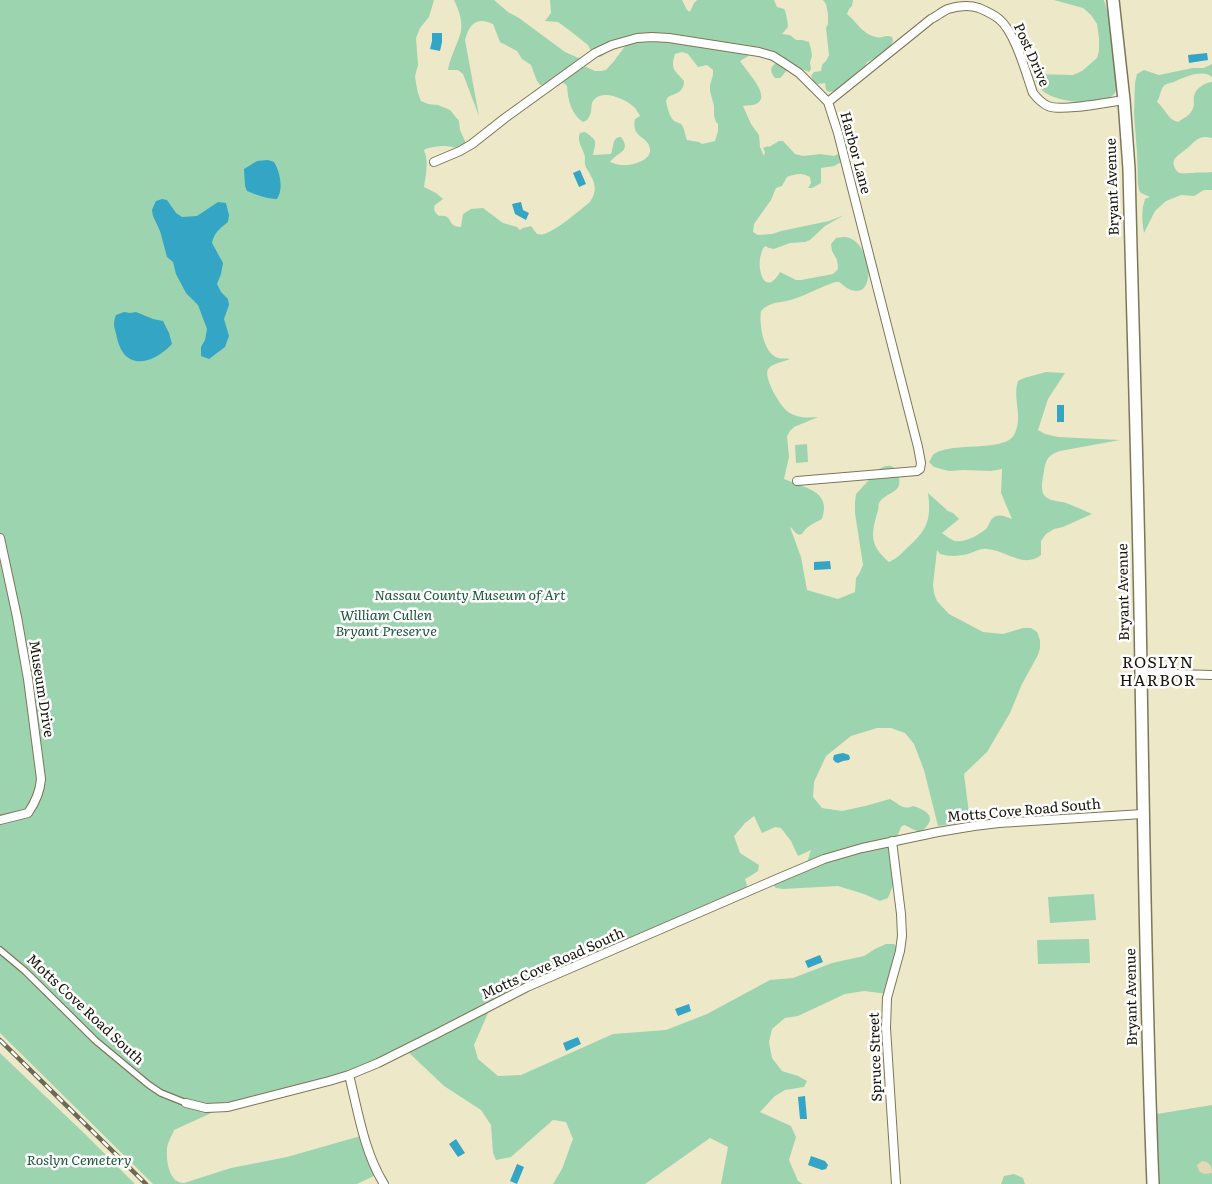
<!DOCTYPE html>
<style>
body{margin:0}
canvas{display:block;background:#ede8c7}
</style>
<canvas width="1212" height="1184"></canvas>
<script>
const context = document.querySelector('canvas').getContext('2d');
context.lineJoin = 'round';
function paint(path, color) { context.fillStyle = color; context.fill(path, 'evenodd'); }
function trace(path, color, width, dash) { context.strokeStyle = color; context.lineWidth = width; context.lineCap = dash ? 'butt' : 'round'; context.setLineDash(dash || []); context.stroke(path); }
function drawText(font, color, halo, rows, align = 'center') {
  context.font = font + ' Literata,serif'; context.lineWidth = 5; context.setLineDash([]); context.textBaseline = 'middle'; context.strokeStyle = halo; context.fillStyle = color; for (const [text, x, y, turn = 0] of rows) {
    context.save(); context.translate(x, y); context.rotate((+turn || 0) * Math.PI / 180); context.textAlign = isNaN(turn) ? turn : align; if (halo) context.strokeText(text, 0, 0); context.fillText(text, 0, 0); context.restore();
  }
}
const green = new Path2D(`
 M 0,0 L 434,0 L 429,17 L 420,28 L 416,38 L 418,65 L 415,76 L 416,83 L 418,93 L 421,101 L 428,104 L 438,105 L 450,110 L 459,121 L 460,130 L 465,141 L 465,145 C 455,150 453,146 444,146 C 439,146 429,147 424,150 C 429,162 426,174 424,187 L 436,193 L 443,199 L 435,205 C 433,209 435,213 439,216 C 454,214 446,227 461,227 L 463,214 L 471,209 L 483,208 L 503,223 L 517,227 L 520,230 L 523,228 L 531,226 L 537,234 C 539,234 542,235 544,234 C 556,231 580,210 590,202 C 599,189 594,181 587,169 C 584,165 585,161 585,157 C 584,150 578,144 579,137 C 579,136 579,135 580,133 L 585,132 C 598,141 596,141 593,155 L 611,154 C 614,146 612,137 621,137 C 632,152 617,152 610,162 C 614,163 618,165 622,165 C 630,166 652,161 650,149 C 648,135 631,139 635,119 L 640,116 C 640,115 636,110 636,109 C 628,100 606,90 596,98 C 590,102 592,107 591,112 C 590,115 589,117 587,120 L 583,122 C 571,114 568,100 567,86 L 564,83 L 540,85 L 537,81 L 531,65 L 522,59 L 517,51 L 500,42 L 493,24 C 476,16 469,25 465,40 L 479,116 L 463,74 L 458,70 L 448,70 C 450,58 456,47 460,35 C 464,24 459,10 454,0 L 494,0 L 508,12 L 519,18 L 565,52 L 581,59 L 584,66 L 595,71 L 601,71 L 606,70 L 614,61 L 626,45 L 615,42 L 605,43 L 605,51 L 603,56 L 599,57 L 592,53 L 588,45 L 569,30 L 558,22 L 545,21 L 551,13 L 550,0 L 682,0 L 687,10 L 690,12 L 694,3 L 697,0 L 774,0 L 777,7 C 779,8 782,8 784,9 C 786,11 788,24 788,27 L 782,34 L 790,35 L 796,40 L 802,40 L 809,42 L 811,49 L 812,56 L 810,62 L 811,69 L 809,72 C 803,70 798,67 792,66 C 786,69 785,74 780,78 L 775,78 C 769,71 770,66 778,62 L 751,53 L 747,57 L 740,61 C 745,69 769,94 759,102 C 755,106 748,105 743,106 L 751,124 L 759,135 L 760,147 L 764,156 L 765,152 L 763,148 L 768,146 L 769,147 L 779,141 L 783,141 L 795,154 L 803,156 L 820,154 L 834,156 L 840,153 L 843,161 L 834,166 L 821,168 L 821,183 L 812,188 L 808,188 L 811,183 L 810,177 C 802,172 795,174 787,177 L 782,186 L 776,188 L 771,200 L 754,224 L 753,232 L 758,235 L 772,234 L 781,231 L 829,221 L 844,215 L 825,226 L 810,240 L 805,242 L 790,243 L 774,249 L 769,248 L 765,246 C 753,260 763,302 780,272 L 796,280 L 801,280 L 833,274 L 838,269 L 838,267 L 837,260 L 832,251 L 831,244 L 836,238 C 838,238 841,237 844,237 C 872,238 879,303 849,289 C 846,288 842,284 839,282 L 835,282 C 821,287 808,294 794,299 C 782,303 770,301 761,311 C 759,324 763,353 778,358 C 781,359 786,358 790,359 C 783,362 773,363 768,369 C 763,377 780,406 787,411 C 796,418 807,418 818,417 L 794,427 L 790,431 L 787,436 L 789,457 L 784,479 C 804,488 832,490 822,519 C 814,523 807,526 802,534 C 795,536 795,530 790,527 L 801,557 L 807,590 L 838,599 L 855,592 L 856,578 L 859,574 L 863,565 L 855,513 L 855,502 L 856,494 L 879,469 C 888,464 894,464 898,474 C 899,477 900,481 899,485 C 898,492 883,495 879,503 C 878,505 879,508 878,510 C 871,534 869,545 889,562 C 896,559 900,555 905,550 C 926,531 932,522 928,493 L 948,511 L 953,513 L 959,519 L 942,533 C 945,535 951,540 955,541 C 965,543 981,534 987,528 C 989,525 990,520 993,518 C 999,513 1006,517 1012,519 L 1001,493 L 1002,469 L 991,471 L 963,470 L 949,471 L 934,467 L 929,462 C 930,461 932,456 933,455 C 948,441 1004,453 1014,435 C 1024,417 1012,399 1018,381 L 1024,378 L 1046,372 L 1065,373 L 1048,399 L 1038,430 L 1045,434 L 1058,437 L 1120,440 L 1060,451 C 1048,455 1046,459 1044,471 C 1043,477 1040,489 1044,495 C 1048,501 1059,501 1066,503 C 1075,506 1083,510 1092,514 L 1063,527 L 1054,529 L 1046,534 L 1041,541 L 1041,555 C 1024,569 1005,550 987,549 C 980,548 975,552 968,554 C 959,556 950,557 940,554 L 937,550 L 933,585 L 934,593 L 937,601 L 949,614 L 983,632 L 1003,634 L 1023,628 L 1031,628 L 1037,632 L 1040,640 L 1040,648 L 1038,655 L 1022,684 L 1010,713 L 987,752 L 964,774 L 970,821 L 938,826 L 924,770 L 914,744 L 905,733 L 891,728 L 877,728 L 851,736 L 826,756 L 814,782 L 813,797 L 822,808 L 842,811 L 865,806 L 890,799 C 898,803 903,811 913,806 C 930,811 937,819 921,832 C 914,831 910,827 904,825 L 901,827 L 894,845 L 894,883 L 888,898 L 880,901 L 864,894 L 838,886 L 783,889 L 776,888 L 774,886 L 775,882 C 785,877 803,871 807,862 C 809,858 809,854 811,850 L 798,856 L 791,841 L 781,828 L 775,827 L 762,833 L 754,816 L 745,823 L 734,836 L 740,853 L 759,865 L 758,871 L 752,875 L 745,879 L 747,885 L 746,890 L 491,1006 L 474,1045 L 478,1059 L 498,1076 L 521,1075 L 613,1034 L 666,1030 L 707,1014 L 770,980 L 793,978 L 832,963 L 864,956 L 875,949 L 886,944 L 894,944 L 900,951 L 888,994 L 864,991 L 845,994 L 798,1016 L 785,1018 L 772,1029 L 769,1042 L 772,1058 L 782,1071 L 798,1076 L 807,1081 L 804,1087 L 785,1090 L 775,1096 L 760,1112 L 791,1126 L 796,1137 L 789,1160 L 798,1181 L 803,1184 L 721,1184 L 728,1147 L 710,1138 L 645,1184 L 553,1184 L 562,1169 L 573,1139 L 566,1122 L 553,1120 L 511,1157 L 496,1160 L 493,1153 L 491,1125 L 481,1110 L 444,1086 L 405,1049 L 349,1074 L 229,1105 L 174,1130 C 172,1136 167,1143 167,1149 C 166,1161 169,1183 184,1183 L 231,1168 L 287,1157 L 364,1135 L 378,1174 L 357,1184 L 153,1184 L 0,1033 ZM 682,52 L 688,54 L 698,67 L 707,65 L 713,70 L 713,75 L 710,85 L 710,91 L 714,106 L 714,116 L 716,122 L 718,124 L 718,131 L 715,141 L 702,144 L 699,142 L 687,140 C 685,136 685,128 681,124 C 679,123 676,122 674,121 C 669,116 667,106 666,101 L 668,97 C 677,93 684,92 684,81 C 675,70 670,70 675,54 Z
 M 823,0 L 853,0 L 852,6 L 849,9 L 847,14 C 858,23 861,33 876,37 C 882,39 885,34 892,37 L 893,41 L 886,54 L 879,56 L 867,62 L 863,70 L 834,91 L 829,92 L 826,90 L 825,83 L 818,84 L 814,82 L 811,76 L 814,72 L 821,71 L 822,65 L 826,61 L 829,55 L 826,28 L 828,24 L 828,14 L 826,4 Z
 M 1054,0 L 1104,0 L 1112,26 L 1119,83 C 1117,89 1116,93 1111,97 C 1098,107 1055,102 1043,91 C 1038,87 1035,79 1032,74 L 1073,75 L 1082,71 L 1097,58 L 1099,51 L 1099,38 L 1097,24 L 1091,15 L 1083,8 Z
 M 1212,64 L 1212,77 C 1202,69 1185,77 1174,82 C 1170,83 1165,84 1163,87 C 1161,89 1160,97 1157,102 C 1165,108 1168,120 1178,122 C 1184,118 1191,115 1193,108 C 1195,104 1193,100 1194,96 C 1196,88 1204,83 1212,82 L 1212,138 C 1197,134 1195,143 1185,150 C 1179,155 1170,159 1175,168 C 1176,170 1178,173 1180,173 C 1184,174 1189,173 1192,173 C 1199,172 1205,173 1212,172 L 1212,190 L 1204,190 L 1194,196 L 1181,195 L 1166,201 L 1155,211 L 1144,233 C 1142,221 1141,211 1145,199 L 1150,197 L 1141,193 L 1139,190 L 1138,184 L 1137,152 L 1134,115 L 1135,83 L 1137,74 L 1144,70 L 1159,75 L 1193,68 L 1204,68 Z
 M 807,444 L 808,462 L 796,463 L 795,445 Z
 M 1094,894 L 1096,920 L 1050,923 L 1048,897 Z
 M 1089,939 L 1090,963 L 1038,964 L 1037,940 Z
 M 0,1053 L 86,1135 L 135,1184 L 0,1184 Z
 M 1212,1105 L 1212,1184 L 1160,1184 L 1157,1114 Z
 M 1014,1174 L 1023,1178 L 1025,1184 L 1001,1184 L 1004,1176 Z`);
const sand = new Path2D(`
 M 1202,1161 L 1207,1162 L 1211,1166 L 1212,1173 L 1204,1174 L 1199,1171 L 1197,1165 Z`);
const water = new Path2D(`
 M 432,33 L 442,33 L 442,42 L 440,51 L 430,49 L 432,41 Z
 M 1207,53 L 1208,60 L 1189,63 L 1188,55 Z
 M 268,160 L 274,162 C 280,172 284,189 277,199 C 267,199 257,195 247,191 L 245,186 L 244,169 L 257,161 Z
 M 580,170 L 586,184 L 579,187 L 573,173 Z
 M 162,199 L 167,200 L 176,213 L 182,217 L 197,216 L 218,202 L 226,203 L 229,215 L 228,222 C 220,228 214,233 212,243 L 223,263 L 221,274 L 217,284 L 221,292 L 228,299 L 229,305 L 224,319 L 229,336 L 225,347 L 209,359 L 201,356 L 201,347 L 205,340 L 207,329 L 198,305 L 186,293 L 176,274 L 173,262 L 167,257 L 160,231 L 153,216 L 152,210 L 154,205 L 156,201 Z
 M 521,202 L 523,210 L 529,213 L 526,220 L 515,214 L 512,204 Z
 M 124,312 L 130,313 L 136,312 L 153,319 L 163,321 L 169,333 L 172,344 C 153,364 125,372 117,338 C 115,328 112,325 116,315 Z
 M 1057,405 L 1064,405 L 1064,422 L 1057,422 Z
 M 830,561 L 831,569 L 814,570 L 814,562 Z
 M 843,753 L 849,755 L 850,758 L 849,760 L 843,761 L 838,763 L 835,762 L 833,759 L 834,755 L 838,754 Z
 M 820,955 L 823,962 L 808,968 L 805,961 Z
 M 689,1004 L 691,1011 L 678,1016 L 675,1009 Z
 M 578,1037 L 581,1044 L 566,1051 L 563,1043 Z
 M 805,1096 L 807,1119 L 800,1119 L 798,1097 Z
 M 456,1139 L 465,1153 L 458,1157 L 449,1144 Z
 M 811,1156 L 825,1161 L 828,1165 L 826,1169 L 822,1170 L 808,1165 Z
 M 517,1164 L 524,1167 L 517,1184 L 510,1181 Z`);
const pedestrian = new Path2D(`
 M 0,950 L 25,971 L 96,1041 L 149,1085 L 161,1093 L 186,1103`);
const minor = new Path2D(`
 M 828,102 L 931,19 C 937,16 943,11 948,9 C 958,6 970,5 979,8 C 986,11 993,14 999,19 C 1015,32 1026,73 1033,93 C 1037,98 1041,103 1048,106 C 1061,112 1108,102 1124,100
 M 434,162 L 460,151 L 472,144 L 505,118 L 595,53 L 612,45 L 637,38 L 652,37 L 669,38 L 759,52 L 773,56 L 784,63 L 799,73 L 828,102 L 838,133 L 918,447 L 921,463 L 920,469 L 917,471 L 797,481
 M 0,538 L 17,617 L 28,679 L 41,779 C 40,792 35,803 28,813 L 0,820
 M 1141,673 L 1212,675
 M 892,841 L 901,914 L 902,936 L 900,951 L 887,998 L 886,1028 L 896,1184
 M 349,1075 C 358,1111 364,1152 384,1184
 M 186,1103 L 206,1108 L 228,1107 L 329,1081 L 349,1075 L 378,1063 L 436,1034 L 527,987 L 779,878 L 824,859 L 862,848 L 938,832 L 974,826 L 999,823 L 1143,814`);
const secondary = new Path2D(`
 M 1113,0 L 1124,100 L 1129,169 C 1133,337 1139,506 1141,674 C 1144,844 1146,1014 1153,1184`);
const rail = new Path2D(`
 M 0,1040 L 146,1184`);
const streetNames = [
 ["Post Drive",1031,55,66],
 ["Harbor Lane",855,153,75],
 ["Bryant Avenue",1113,187,-92],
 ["Bryant Avenue",1124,592,-91],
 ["Museum Drive",41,689,81],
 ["Motts Cove Road South",1024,811,-5],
 ["Motts Cove Road South",553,964,-24],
 ["Bryant Avenue",1132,997,-91],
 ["Motts Cove Road South",85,1010,43],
 ["Spruce Street",876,1057,-92]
];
const parkNames = [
 ["Nassau County Museum of Art",470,596],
 ["William Cullen",386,616],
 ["Bryant Preserve",386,632],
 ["Roslyn Cemetery",79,1161]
];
const quarterNames = [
 ["ROSLYN",1158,663],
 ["HARBOR",1158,681]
];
paint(green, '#9dd4b0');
paint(sand, '#e3d9b5');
paint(water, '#34a5c4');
trace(pedestrian, '#7c775a', 8);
trace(minor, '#7c775a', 10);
trace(secondary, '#7c775a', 14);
trace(pedestrian, '#fff', 5.5);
trace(minor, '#fff', 8);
trace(secondary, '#fff', 11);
trace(rail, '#6c6955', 4.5);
trace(rail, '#fff', 2.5, [8]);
drawText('14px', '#17150a', '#fff', streetNames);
drawText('italic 14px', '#1b5737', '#fff', parkNames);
context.letterSpacing = '1px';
drawText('16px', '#17150a', '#fff', quarterNames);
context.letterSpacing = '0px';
</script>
